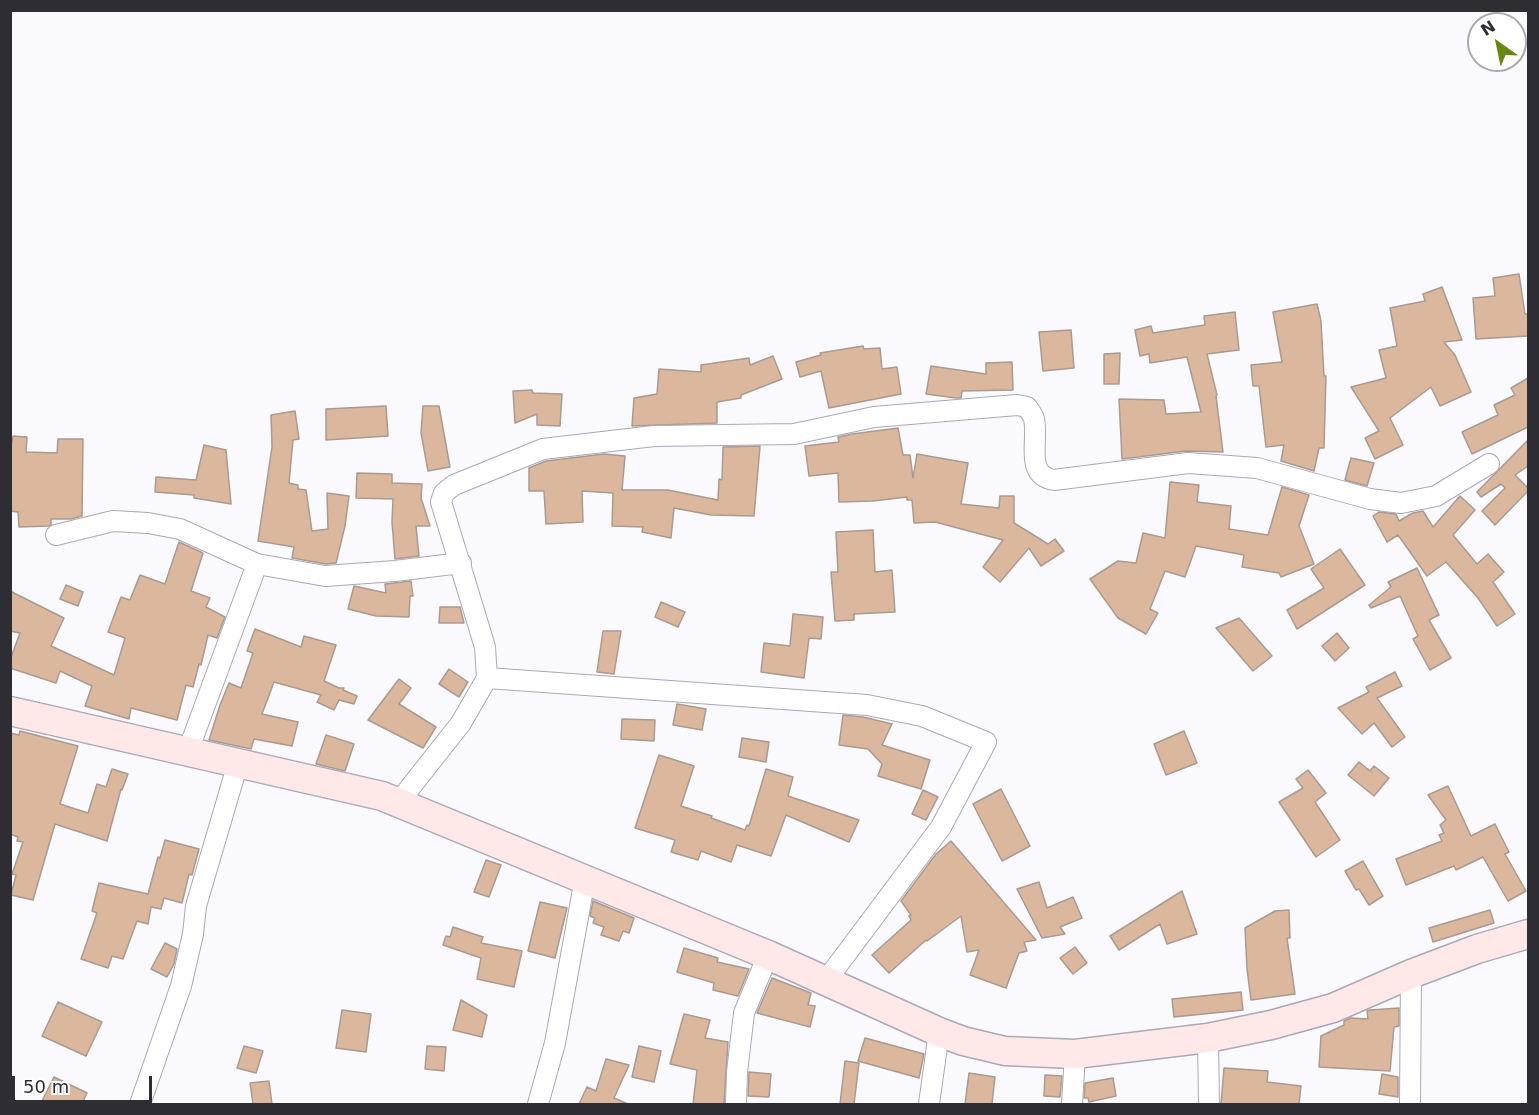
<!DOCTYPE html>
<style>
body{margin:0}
#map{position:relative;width:1539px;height:1115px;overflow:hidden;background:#fafafe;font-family:"DejaVu Sans",sans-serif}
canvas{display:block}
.frame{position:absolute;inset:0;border:12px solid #2d2d33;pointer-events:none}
.north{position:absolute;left:1467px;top:12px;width:60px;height:60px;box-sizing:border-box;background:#fff;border:2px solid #ababad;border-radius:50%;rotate:327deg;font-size:16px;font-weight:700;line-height:24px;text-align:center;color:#2d2d33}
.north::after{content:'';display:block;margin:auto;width:21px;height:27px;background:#65890e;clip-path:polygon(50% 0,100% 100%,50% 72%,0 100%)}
.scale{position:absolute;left:12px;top:1076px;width:140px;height:27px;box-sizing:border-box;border:3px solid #2d2d33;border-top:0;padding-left:8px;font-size:18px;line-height:21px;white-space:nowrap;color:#2d2d33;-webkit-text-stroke:4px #fff;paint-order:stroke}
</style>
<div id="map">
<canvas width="1539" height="1115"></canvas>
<div class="frame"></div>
<div class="north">N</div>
<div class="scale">50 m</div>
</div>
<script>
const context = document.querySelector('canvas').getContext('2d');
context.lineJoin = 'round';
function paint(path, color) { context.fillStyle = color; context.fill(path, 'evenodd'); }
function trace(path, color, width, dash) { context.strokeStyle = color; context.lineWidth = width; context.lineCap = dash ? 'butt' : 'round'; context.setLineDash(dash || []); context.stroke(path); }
const building = new Path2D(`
 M 1519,274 L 1525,314 L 1528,314 L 1528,336 L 1476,339 L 1473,298 L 1495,296 L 1493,278 Z
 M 1442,287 L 1462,340 L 1444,342 L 1455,355 L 1471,392 L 1440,406 L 1431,387 L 1390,418 L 1403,445 L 1375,459 L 1365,438 L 1379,431 L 1351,387 L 1386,378 L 1379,350 L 1397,346 L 1390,308 L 1425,301 L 1423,294 Z
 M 1317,304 L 1321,321 L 1324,376 L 1326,376 L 1324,448 L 1319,448 L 1314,471 L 1281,461 L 1284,445 L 1266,447 L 1259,386 L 1253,386 L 1251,365 L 1282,362 L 1273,312 Z
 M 1235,312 L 1239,350 L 1207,354 L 1217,395 L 1216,396 L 1223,452 L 1186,451 L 1122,459 L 1119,399 L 1164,400 L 1166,414 L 1201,412 L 1187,357 L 1150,363 L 1149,354 L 1140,356 L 1135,330 L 1151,326 L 1153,333 L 1205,325 L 1204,316 Z
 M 1071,330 L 1074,368 L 1043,371 L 1039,332 Z
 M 863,346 L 864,349 L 880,348 L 882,369 L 897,367 L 901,394 L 829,408 L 821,371 L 800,377 L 796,362 L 821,355 L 820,353 Z
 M 1120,353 L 1119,384 L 1104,384 L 1104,354 Z
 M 773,356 L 782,379 L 741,395 L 741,398 L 717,402 L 717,423 L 632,426 L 634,398 L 657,394 L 659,369 L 701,372 L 701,365 L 749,358 L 750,365 Z
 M 1012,362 L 1013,390 L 962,391 L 961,398 L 956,398 L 926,394 L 931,366 L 986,374 L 986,363 Z
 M 1528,378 L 1528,427 L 1472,454 L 1462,432 L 1498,415 L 1494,405 L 1515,395 L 1511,388 Z
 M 532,390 L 533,393 L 562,394 L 560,426 L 537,425 L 537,414 L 515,423 L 513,391 Z
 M 386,406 L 388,436 L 326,440 L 326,409 Z
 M 423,406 L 439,406 L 450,467 L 428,471 L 421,433 Z
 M 295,411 L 299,439 L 293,440 L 289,483 L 298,485 L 298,489 L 306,490 L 312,531 L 328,529 L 327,493 L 349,496 L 345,526 L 336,563 L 326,564 L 292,558 L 294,547 L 258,541 L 272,447 L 271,415 Z
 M 898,428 L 903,455 L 910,455 L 913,478 L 917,454 L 968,463 L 961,504 L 999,508 L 1000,496 L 1014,496 L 1014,523 L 1048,544 L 1055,539 L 1064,551 L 1041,566 L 1029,548 L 1000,582 L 983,567 L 1003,540 L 935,522 L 914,523 L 912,500 L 907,500 L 907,497 L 873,501 L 839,502 L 838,473 L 809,476 L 805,446 L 839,442 L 838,437 L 852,434 Z
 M 13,436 L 27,437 L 26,452 L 57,453 L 58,439 L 83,439 L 82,516 L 71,519 L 51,519 L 51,525 L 49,526 L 19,527 L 18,512 L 10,511 L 10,442 L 12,442 Z
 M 1528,440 L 1528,466 L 1515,475 L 1528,488 L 1528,491 L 1495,525 L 1482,511 L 1505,488 L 1501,484 L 1481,497 L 1477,492 Z
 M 204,445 L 226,450 L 231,504 L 194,498 L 194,495 L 155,492 L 156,477 L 196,480 Z
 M 760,446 L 754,516 L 711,515 L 674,508 L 671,538 L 642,532 L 643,527 L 612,526 L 613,493 L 582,491 L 583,522 L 546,524 L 544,491 L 529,491 L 529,468 L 546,461 L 604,454 L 625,456 L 622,490 L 668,490 L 718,500 L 719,479 L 722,480 L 723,447 Z
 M 1351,458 L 1374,463 L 1367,486 L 1345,480 Z
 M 357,473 L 392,474 L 392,483 L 422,484 L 421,498 L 430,526 L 416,526 L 419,556 L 395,559 L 392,522 L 393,499 L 356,498 Z
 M 1170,482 L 1199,485 L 1197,502 L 1231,506 L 1229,529 L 1268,535 L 1282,487 L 1309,495 L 1299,526 L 1314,564 L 1281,577 L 1279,573 L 1242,567 L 1244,555 L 1196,546 L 1185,577 L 1165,571 L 1150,609 L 1158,613 L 1146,634 L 1118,618 L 1090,579 L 1118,561 L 1136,563 L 1143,533 L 1165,538 Z
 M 1460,496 L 1475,510 L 1453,535 L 1477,564 L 1488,554 L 1504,572 L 1493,582 L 1515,614 L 1497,626 L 1478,598 L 1446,562 L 1427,576 L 1398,535 L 1387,542 L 1373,516 L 1379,512 L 1396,514 L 1399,521 L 1413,513 L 1423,511 L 1433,527 Z
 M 873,530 L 875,572 L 892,570 L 895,612 L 854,614 L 854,620 L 835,621 L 831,572 L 838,572 L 836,532 Z
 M 179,542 L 203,553 L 191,591 L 210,598 L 206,607 L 225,617 L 217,638 L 208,635 L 201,665 L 199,664 L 193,687 L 186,685 L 177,720 L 131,708 L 129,719 L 85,706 L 92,686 L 60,671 L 56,683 L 10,668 L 10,660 L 20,633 L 10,631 L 10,591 L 64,618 L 51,646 L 114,675 L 125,638 L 108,632 L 121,597 L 130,600 L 140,575 L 165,584 Z
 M 1340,549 L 1365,585 L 1297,629 L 1287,610 L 1324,588 L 1311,569 Z
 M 1417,568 L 1439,615 L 1429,620 L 1451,658 L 1430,670 L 1413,639 L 1418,636 L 1400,596 L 1371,608 L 1369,605 L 1391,587 L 1388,582 Z
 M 411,581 L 413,596 L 410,596 L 409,617 L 376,616 L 348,609 L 354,586 L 386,593 L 385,584 Z
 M 66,585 L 83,592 L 78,606 L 60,599 Z
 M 661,602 L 685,612 L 678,627 L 655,617 Z
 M 440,607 L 460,607 L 464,623 L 439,623 Z
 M 793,614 L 823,617 L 821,639 L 809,638 L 804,678 L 761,672 L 764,643 L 790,646 Z
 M 1239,618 L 1272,656 L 1253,671 L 1216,628 Z
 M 255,629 L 301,647 L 304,636 L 336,645 L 324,681 L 339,688 L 344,688 L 343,690 L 357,696 L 354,704 L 339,700 L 334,710 L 317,702 L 321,695 L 274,682 L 262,714 L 298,722 L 292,746 L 254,739 L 251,749 L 209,740 L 220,705 L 229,683 L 241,688 L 253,653 L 247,651 Z
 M 603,631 L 621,631 L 614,674 L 597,672 Z
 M 1337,633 L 1349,648 L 1335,661 L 1322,646 Z
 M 449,669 L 468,682 L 459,697 L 439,684 Z
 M 1395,672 L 1402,686 L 1377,698 L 1405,737 L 1392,747 L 1374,723 L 1362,734 L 1338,708 L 1369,692 L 1366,687 Z
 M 399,679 L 411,688 L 399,704 L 436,727 L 423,748 L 368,720 Z
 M 677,704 L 706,709 L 702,730 L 673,725 Z
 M 843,715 L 863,717 L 892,724 L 882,745 L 930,760 L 921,789 L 878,776 L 882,764 L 868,749 L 839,745 Z
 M 622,719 L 655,720 L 654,741 L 621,739 Z
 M 20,731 L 78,746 L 60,804 L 88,813 L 97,784 L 106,787 L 112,769 L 128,774 L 122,790 L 121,789 L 107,841 L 55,824 L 33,900 L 11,895 L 16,875 L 12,874 L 23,842 L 17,841 L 18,837 L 10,834 L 10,733 L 19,735 Z
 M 1184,731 L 1197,763 L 1166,775 L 1154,744 Z
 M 326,735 L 354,744 L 345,771 L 316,764 Z
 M 742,738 L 769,742 L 766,762 L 739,757 Z
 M 659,755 L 694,766 L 681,806 L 712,816 L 711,818 L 745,830 L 747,825 L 749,826 L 766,769 L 793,777 L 788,796 L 859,820 L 849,842 L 786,815 L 771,856 L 737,845 L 731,862 L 701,851 L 698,860 L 671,852 L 675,840 L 635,828 Z
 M 1359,762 L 1370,771 L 1374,766 L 1389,778 L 1374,796 L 1348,775 Z
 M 1308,770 L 1326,793 L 1315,802 L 1340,840 L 1316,857 L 1279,802 L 1303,788 L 1296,779 Z
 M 1448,786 L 1471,836 L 1495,824 L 1509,852 L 1505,854 L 1526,891 L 1508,901 L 1483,857 L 1456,870 L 1454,866 L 1406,885 L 1396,859 L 1442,841 L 1439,835 L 1444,833 L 1440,825 L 1446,820 L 1428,795 Z
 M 1001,789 L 1030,846 L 1002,861 L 973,804 Z
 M 923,790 L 938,797 L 926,820 L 912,814 Z
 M 165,840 L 199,849 L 192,875 L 189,874 L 182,903 L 164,898 L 161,909 L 151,907 L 148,924 L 137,921 L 123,959 L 112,956 L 108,968 L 81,959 L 97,913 L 92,911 L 99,883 L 148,894 L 158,857 L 160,858 Z
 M 951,841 L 1036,940 L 1024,942 L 1027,951 L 1019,953 L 1006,988 L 970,975 L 979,950 L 967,952 L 961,916 L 927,941 L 926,940 L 889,973 L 872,955 L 911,920 L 909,916 L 911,915 L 901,901 L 936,854 Z
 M 486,860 L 501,865 L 489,897 L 474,892 Z
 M 1363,861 L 1383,896 L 1369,905 L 1359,889 L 1356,890 L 1345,871 Z
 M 1039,882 L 1047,908 L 1073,897 L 1082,918 L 1060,927 L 1065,934 L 1042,938 L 1017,889 Z
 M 1182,891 L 1197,934 L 1167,944 L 1160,924 L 1119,950 L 1110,936 Z
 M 593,901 L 634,918 L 629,933 L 623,931 L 619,941 L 601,935 L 604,927 L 593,923 L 595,918 L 590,916 Z
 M 540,902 L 567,908 L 555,958 L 528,951 Z
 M 1289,910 L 1290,938 L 1287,938 L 1295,994 L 1251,1000 L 1247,969 L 1245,928 L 1275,911 Z
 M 1490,910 L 1494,923 L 1433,942 L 1429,928 Z
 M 453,927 L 483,937 L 481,943 L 522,951 L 514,987 L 477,979 L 481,958 L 443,945 L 446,936 L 450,937 Z
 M 165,943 L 177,949 L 174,964 L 167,977 L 151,969 Z
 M 1075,947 L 1087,963 L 1073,974 L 1060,958 Z
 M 684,948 L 718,958 L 717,962 L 749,969 L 738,996 L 713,990 L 714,983 L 677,972 Z
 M 772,978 L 811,993 L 808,1005 L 815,1006 L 810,1027 L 757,1013 Z
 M 1241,992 L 1243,1010 L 1174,1017 L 1172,999 Z
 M 461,1000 L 487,1015 L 482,1037 L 453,1030 Z
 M 58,1002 L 102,1022 L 86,1056 L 42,1036 Z
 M 1399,1008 L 1399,1026 L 1394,1027 L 1390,1071 L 1319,1067 L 1321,1036 L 1344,1025 L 1344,1021 L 1351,1018 L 1368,1019 L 1367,1011 L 1370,1010 Z
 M 342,1010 L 371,1014 L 366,1052 L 336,1048 Z
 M 684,1014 L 710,1020 L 705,1038 L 728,1042 L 724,1104 L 693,1104 L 697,1070 L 670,1064 Z
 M 865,1038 L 924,1054 L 919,1078 L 858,1061 Z
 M 244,1046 L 263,1051 L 256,1073 L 237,1068 Z
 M 427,1046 L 446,1047 L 444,1071 L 425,1069 Z
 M 639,1046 L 661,1051 L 654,1082 L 632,1077 Z
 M 606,1059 L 629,1065 L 614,1098 L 628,1104 L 579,1104 L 587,1087 L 596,1091 Z
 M 845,1061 L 859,1063 L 854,1104 L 840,1104 Z
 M 1224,1068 L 1268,1071 L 1267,1082 L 1301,1086 L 1299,1104 L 1221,1104 Z
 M 749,1072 L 771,1074 L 769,1097 L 748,1096 Z
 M 969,1073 L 995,1077 L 992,1104 L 965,1104 Z
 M 1382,1074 L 1398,1077 L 1398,1097 L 1379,1094 Z
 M 1045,1075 L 1062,1076 L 1060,1097 L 1044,1096 Z
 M 54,1077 L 87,1093 L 82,1104 L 50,1104 L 42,1101 Z
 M 1113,1078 L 1116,1096 L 1089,1102 L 1088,1098 L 1084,1098 L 1085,1083 Z
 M 269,1081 L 272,1104 L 253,1104 L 250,1083 Z`);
const minor = new Path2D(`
 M 56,535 L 113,521 L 148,523 L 180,529 L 257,564
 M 487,678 L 867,705 L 922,716 L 986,742 L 941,827 L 825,982
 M 188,751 L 257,564 L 325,576 L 395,571 L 461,563
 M 398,803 L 461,723 L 487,678 L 485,647 L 441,502 L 444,493 L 454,485 L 543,449 L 654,436 L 794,434 L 874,417 L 1017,405 L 1027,407 C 1029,410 1033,415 1034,419 C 1039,441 1024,475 1054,480 L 1188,463 L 1257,468 L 1370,499 L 1401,503 L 1436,496 L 1489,464
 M 1208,1038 L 1209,1104
 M 140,1104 L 181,986 L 193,934 L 196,906 L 238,763
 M 538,1104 L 555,1043 L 585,879
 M 736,1104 L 737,1072 L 744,1013 L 768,955
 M 929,1104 L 939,1032
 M 1072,1104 L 1075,1054
 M 1410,1104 L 1411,974`);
const secondary = new Path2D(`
 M 10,711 L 382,796 L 768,955 L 939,1032 L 963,1041 L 1005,1051 L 1075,1054 L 1208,1038 L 1271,1025 L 1333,1008 L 1411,974 L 1477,949 L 1528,934`);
paint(building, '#dbb79e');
trace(building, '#aa9a8f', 1.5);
trace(minor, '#aaa8b9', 22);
trace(secondary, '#aaa8b9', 31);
trace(minor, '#fff', 20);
trace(secondary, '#ffe9e8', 28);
</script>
